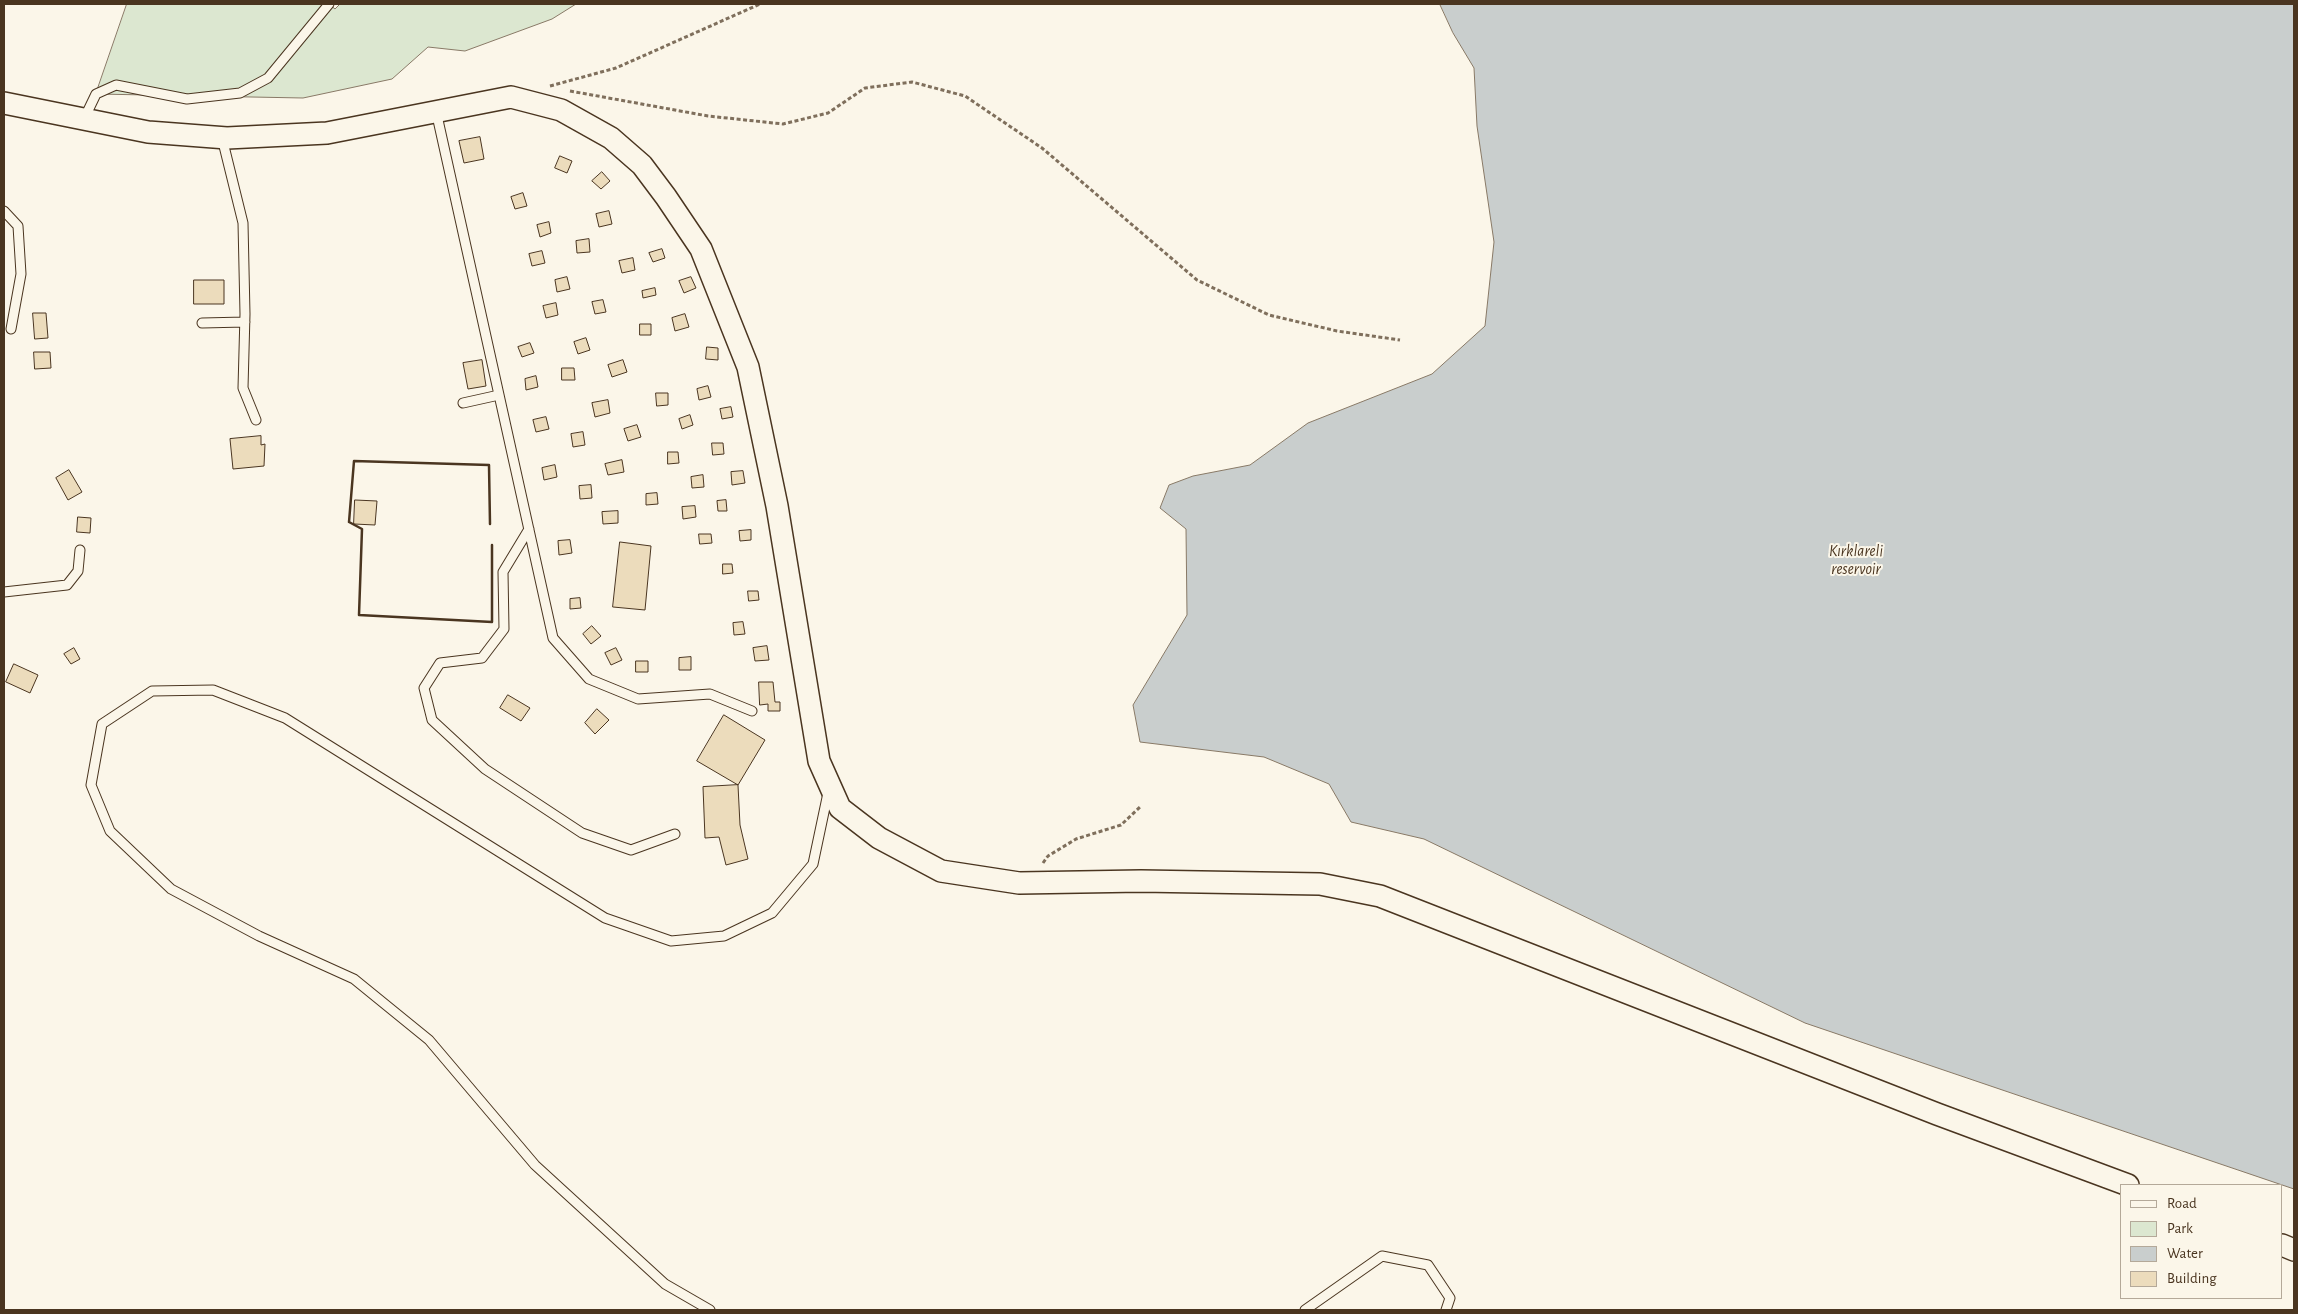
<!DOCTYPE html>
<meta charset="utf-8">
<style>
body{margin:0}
#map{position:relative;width:2298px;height:1314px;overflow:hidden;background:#fbf6e9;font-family:"Alegreya Sans",sans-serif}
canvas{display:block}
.frame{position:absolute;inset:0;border:5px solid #4a3520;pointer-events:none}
.legend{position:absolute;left:2120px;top:1184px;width:162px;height:115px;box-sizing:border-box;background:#fbf6e9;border:1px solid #b4a999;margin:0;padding:6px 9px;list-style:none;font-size:15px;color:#4a3520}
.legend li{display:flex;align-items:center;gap:10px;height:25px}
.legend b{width:25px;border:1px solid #b4a999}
</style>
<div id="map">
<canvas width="2298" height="1314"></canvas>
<div class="frame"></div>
<ul class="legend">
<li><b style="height:6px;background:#fbf6e9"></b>Road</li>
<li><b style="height:14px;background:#dce7d0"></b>Park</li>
<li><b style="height:14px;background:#c9cecd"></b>Water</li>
<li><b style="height:14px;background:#ecdcbc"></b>Building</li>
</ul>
</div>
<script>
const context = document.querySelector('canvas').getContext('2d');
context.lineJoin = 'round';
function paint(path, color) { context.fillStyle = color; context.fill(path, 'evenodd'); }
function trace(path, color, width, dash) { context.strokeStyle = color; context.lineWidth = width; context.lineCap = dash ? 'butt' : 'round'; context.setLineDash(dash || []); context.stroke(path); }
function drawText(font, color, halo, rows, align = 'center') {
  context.font = font + ' "Alegreya Sans",sans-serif'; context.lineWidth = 4; context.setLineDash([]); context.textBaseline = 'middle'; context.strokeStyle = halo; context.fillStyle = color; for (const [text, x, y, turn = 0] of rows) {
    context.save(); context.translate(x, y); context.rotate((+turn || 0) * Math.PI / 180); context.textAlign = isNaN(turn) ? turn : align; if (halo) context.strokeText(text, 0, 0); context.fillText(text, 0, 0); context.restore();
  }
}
const green = new Path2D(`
 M 127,4 L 329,4 L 335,9 L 340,4 L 576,4 L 552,19 L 465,51 L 428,47 L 392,79 L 303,98 L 96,94 Z`);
const water = new Path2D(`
 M 1440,4 L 2294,4 L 2294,1189 L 1805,1023 L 1424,839 L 1351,822 L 1329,784 L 1264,757 L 1140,742 L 1133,705 L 1187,615 L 1186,529 L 1160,508 L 1169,485 L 1193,476 L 1250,465 L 1308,423 L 1432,374 L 1485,326 L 1494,242 L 1477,126 L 1474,68 L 1453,33 Z`);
const building = new Path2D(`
 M 480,137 L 484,159 L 464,163 L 459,141 Z
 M 560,156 L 572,161 L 567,173 L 555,168 Z
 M 602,172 L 610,181 L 601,189 L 592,181 Z
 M 523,193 L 527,206 L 515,209 L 511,197 Z
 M 609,211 L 612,224 L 599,227 L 596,214 Z
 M 549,222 L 551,233 L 540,237 L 537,225 Z
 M 589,239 L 590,252 L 577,253 L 576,241 Z
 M 662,249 L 665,258 L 653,262 L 649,253 Z
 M 542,251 L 545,263 L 532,266 L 529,254 Z
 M 633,258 L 635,270 L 622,273 L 619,261 Z
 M 567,277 L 570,289 L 557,292 L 555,280 Z
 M 691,277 L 696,288 L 684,293 L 679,281 Z
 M 194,280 L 224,280 L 224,304 L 194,304 Z
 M 655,288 L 656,295 L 643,298 L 642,291 Z
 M 603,300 L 606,312 L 595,314 L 592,302 Z
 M 556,303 L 558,315 L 546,318 L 543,306 Z
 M 33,313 L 46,313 L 48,338 L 35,339 Z
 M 685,314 L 689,327 L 675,331 L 672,318 Z
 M 640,324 L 651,324 L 651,335 L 640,335 Z
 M 586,338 L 590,350 L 578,354 L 574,342 Z
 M 530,343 L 534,353 L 522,357 L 518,347 Z
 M 707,347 L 718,348 L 718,360 L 706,359 Z
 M 34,352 L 50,352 L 51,368 L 35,369 Z
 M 482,360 L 486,386 L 468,389 L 463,363 Z
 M 623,360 L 627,372 L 612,377 L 608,365 Z
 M 562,368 L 574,368 L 575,380 L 562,380 Z
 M 536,376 L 538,387 L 526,390 L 525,379 Z
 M 708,386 L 711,397 L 699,400 L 697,389 Z
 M 656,393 L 668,393 L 668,405 L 657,406 Z
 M 608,400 L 610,413 L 595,417 L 592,403 Z
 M 731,407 L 733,417 L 722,419 L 720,409 Z
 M 690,415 L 693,425 L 682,429 L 679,419 Z
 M 546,417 L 549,429 L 536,432 L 533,420 Z
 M 637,425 L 641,437 L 628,441 L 624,429 Z
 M 583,432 L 585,445 L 573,447 L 571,434 Z
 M 261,436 L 261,445 L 265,444 L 264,466 L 233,469 L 230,439 Z
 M 712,443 L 723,443 L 724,454 L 713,455 Z
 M 668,452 L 678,452 L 679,463 L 668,464 Z
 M 622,460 L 624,472 L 608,475 L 605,464 Z
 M 555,465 L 557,477 L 544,480 L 542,468 Z
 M 69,470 L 82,492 L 68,500 L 56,478 Z
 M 743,471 L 745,483 L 732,485 L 731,472 Z
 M 703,475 L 704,487 L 692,488 L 691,477 Z
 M 591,485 L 592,498 L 580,499 L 579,486 Z
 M 657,493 L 658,504 L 646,505 L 646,494 Z
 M 355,500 L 377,501 L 375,525 L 354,524 Z
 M 726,500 L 727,511 L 718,511 L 717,501 Z
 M 695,506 L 696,517 L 683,519 L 682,507 Z
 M 618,511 L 618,523 L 603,524 L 602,512 Z
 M 78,517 L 91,518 L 90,533 L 77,532 Z
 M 751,530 L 751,540 L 740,541 L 739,531 Z
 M 699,534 L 711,534 L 712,543 L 700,544 Z
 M 570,540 L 572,553 L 559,555 L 558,541 Z
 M 620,542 L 651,546 L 645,610 L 613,607 Z
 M 723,564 L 732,564 L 733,573 L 723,574 Z
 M 748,591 L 758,591 L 759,600 L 749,601 Z
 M 580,598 L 581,608 L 570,609 L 570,599 Z
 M 743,622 L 745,634 L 734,635 L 733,623 Z
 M 592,626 L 601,636 L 591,644 L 583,634 Z
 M 767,646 L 769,660 L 755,661 L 753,648 Z
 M 74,648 L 80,659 L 71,664 L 64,654 Z
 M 616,648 L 622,660 L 611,665 L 605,653 Z
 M 691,657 L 691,670 L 679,670 L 679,658 Z
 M 636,661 L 648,661 L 648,672 L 636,672 Z
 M 14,664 L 38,675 L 30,693 L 6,682 Z
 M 759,682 L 773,682 L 775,702 L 780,702 L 780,711 L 768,711 L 768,704 L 760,705 Z
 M 508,695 L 530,708 L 521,721 L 500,708 Z
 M 597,709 L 609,720 L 595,734 L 585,723 Z
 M 724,715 L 765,740 L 738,785 L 697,761 Z
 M 738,785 L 740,825 L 748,859 L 726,865 L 719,837 L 705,838 L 703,787 Z`);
const path = new Path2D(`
 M 550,86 L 616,68 L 760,4
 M 570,91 L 708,116 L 783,124 L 828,113 L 865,88 L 912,82 L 965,96 L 1042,148 L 1197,280 L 1269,315 L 1337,331 L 1400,340
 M 1043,863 L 1048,856 L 1076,839 L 1121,825 L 1141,806`);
const service = new Path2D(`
 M 436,111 L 553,638 L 589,679 L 638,699 L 710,694 L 752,711
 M 84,119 L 96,94 L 116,85 L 187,99 L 240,93 L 268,78 L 329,4
 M 222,138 L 243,223 L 245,314 L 243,388 L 256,420
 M 4,211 L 18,226 L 21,274 L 11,329
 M 202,323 L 245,322
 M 463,403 L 499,395
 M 529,529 L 503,572 L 504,629 L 482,658 L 440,663 L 424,688 L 432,720 L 485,769 L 582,833 L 631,850 L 675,834
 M 4,592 L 67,585 L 78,571 L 80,550
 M 710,1310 L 665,1284 L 535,1165 L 429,1040 L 354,979 L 259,936 L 171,889 L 110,831 L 91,785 L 102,724 L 152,691 L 213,690 L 285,718 L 605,918 L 671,941 L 724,936 L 772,913 L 813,864 L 828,793
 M 1305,1310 L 1382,1256 L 1428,1265 L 1450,1298 L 1446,1310`);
const tertiary = new Path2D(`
 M 4,103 L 148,132 L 227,138 L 327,133 L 511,97 L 561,110 L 611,138 L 642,165 L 666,197 L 701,249 L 748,367 L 777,506 L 819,761 L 840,808 L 879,838 L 941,871 L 1019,883 L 1141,881 L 1320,884 L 1380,896 L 1937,1114 L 2128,1185
 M 2282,1245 L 2294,1250`);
const wall = new Path2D(`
 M 490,524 L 489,465 L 354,461 L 349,522 L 362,529 L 359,615 L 492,622 L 492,545`);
const waterNames = [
 ["Kırklareli",1856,551],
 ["reservoir",1856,569]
];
paint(green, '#dce7d0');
trace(green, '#887966', 1);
paint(water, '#c9cecd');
trace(water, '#887966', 1);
paint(building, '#ecdcbc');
trace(building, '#4a3520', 1);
trace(service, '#4a3520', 11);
trace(tertiary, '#4a3520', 24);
trace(path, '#7f6f5c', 3, [4, 2.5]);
trace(service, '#fbf6e9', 9);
trace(tertiary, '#fbf6e9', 21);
trace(wall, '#4a3520', 2.5);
drawText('italic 16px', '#4a3520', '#fbf6e9', waterNames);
</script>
